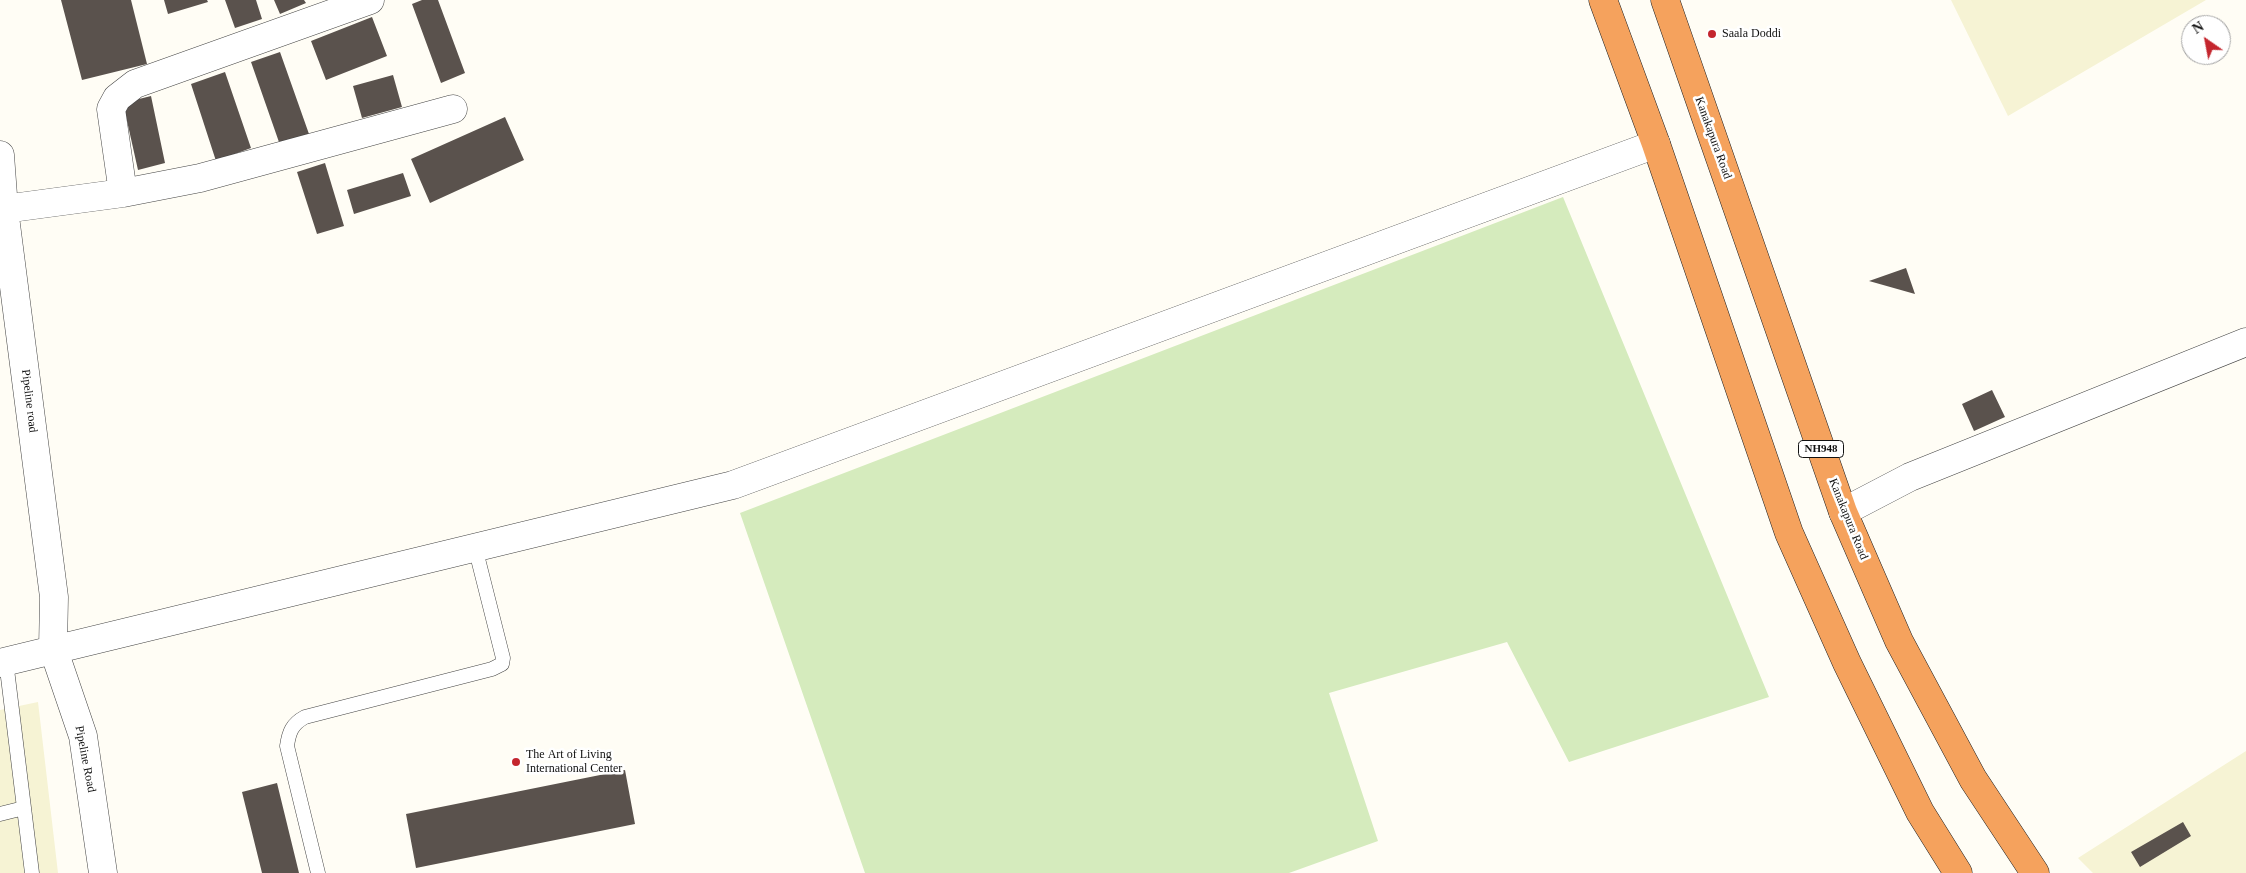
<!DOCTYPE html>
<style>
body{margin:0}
#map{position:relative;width:2246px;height:873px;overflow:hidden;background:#fffdf5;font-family:"Times New Roman",serif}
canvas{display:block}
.north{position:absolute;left:2181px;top:15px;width:50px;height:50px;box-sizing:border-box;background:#fff;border:1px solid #a0a0a0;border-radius:50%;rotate:327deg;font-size:14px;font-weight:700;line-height:20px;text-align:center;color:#111}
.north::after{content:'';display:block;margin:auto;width:18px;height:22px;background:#c4262e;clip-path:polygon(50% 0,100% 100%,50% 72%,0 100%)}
</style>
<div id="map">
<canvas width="2246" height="873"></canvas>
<div class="north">N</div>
</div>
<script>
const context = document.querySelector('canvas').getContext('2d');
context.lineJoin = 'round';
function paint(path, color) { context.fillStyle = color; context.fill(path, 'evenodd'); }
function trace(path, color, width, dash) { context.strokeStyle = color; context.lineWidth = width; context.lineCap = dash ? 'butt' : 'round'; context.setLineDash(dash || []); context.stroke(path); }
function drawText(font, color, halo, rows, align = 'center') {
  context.font = font + ' "Times New Roman",serif'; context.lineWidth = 5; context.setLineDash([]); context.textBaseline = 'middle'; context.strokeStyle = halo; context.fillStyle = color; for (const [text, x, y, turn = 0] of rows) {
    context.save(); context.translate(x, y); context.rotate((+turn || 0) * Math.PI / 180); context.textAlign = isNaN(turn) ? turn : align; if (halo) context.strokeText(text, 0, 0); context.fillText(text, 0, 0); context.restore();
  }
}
const farmland = new Path2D(`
 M 1951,0 L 2206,0 L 2008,116 Z
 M 38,702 L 58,873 L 0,873 L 0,710 Z
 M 2246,751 L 2246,873 L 2093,873 L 2078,858 Z`);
const green = new Path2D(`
 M 1563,197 L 1769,697 L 1569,762 L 1507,642 L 1329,693 L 1378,841 L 1289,873 L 865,873 L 740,513 Z`);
const building = new Path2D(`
 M 61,0 L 131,0 L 147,64 L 82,80 Z
 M 164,0 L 207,0 L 208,2 L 168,14 Z
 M 225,0 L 256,0 L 262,19 L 235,28 Z
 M 274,0 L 304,0 L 306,3 L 280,14 Z
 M 422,0 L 438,0 L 465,73 L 441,83 L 412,4 Z
 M 372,17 L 387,56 L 326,80 L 311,41 Z
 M 280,52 L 309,134 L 280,145 L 251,62 Z
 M 225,72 L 251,148 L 216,161 L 191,84 Z
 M 393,75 L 402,107 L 362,118 L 353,86 Z
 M 151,96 L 165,163 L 138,170 L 123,103 Z
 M 505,117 L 524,160 L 430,203 L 411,159 Z
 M 325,163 L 344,226 L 317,234 L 297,172 Z
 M 403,173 L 411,196 L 354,214 L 347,190 Z
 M 1906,268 L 1915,294 L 1869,281 Z
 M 1992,390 L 2005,417 L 1974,431 L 1962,404 Z
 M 625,770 L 635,824 L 416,868 L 406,814 Z
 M 277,783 L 299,873 L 262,873 L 242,792 Z
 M 2183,822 L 2191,836 L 2140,867 L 2131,852 Z`);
const lane = new Path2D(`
 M 6,661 L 32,873
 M 0,814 L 24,808
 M 318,873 L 287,746 C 289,732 292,724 305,717 L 492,669 L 502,664 L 503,658 L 475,547`);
const street = new Path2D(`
 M 0,155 L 4,209 L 54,597 L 53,648 L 83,736 L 103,873
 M 123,193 L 111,109 L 117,98 L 135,84 L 370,0
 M 4,209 L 123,193 L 200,178 L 453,109
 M 1843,512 L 1910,477 L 2246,342
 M 0,663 L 733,485 L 1656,144`);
const highway = new Path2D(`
 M 1603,0 L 1656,144 L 1789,533 L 1847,663 L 1920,812 L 1958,873
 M 1665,0 L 1843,512 L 1899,641 L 1973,779 L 2035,873`);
const markers = [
 [1712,34,5,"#c4262e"],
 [516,762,5,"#c4262e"]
];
const shields = [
 [1821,449,45]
];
const shieldNames = [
 ["NH948",1821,449]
];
const poiNames = [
 ["Saala Doddi",1722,34],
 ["The Art of Living",526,755],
 ["International Center",526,769]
];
const streetNames = [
 ["Kanakapura Road",1713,138,70],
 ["Pipeline road",29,401,83],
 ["Kanakapura Road",1848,519,68],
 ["Pipeline Road",85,759,79]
];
paint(farmland, '#f6f3d4');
paint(green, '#d5ebbd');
paint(building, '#5a524d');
trace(lane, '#444', 15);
trace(street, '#444', 29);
trace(highway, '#222', 29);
trace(lane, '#fff', 14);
trace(street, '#fff', 28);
trace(highway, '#f5a25d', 28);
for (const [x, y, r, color] of markers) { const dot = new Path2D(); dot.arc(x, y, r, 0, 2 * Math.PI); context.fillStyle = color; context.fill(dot); trace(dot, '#fff', 2); }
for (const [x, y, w] of shields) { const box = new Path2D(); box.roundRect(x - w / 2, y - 8.5, w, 17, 4); context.fillStyle = '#fff'; context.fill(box); trace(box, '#111', 1); }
drawText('bold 11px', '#111', null, shieldNames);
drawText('12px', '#111', '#fff', poiNames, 'left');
drawText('12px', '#111', '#fff', streetNames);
</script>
